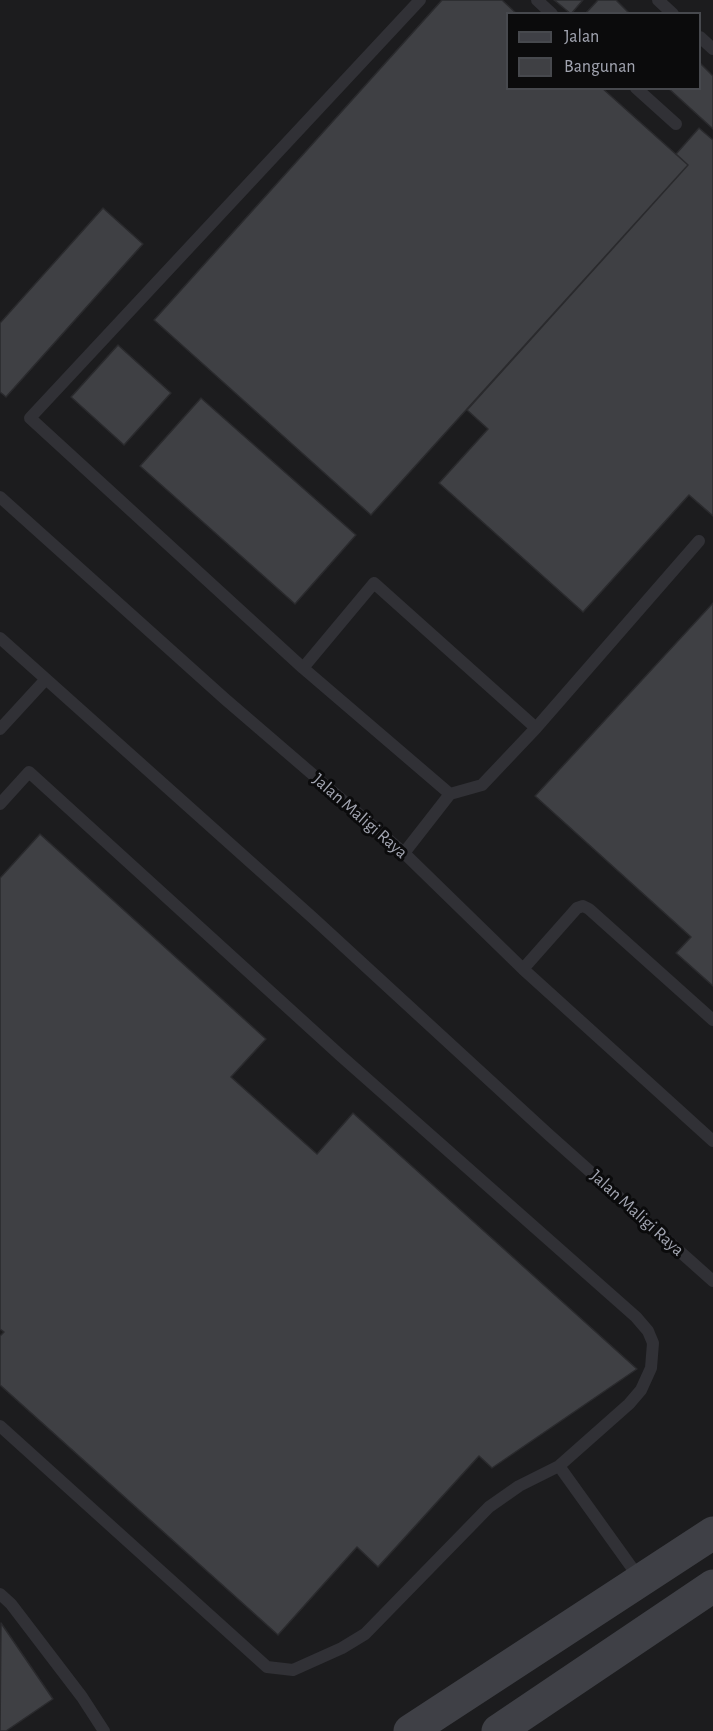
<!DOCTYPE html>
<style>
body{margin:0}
#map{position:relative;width:713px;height:1731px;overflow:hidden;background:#101011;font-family:"Alegreya Sans",sans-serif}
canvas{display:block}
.legend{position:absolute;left:506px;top:12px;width:195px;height:78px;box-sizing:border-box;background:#0b0b0c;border:2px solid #47494e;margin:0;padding:8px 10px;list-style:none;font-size:18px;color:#a2a5b1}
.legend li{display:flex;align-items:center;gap:12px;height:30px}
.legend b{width:30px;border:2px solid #47494e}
</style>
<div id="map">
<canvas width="713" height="1731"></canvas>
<ul class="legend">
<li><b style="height:8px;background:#3f4046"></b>Jalan</li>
<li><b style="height:16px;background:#3f4044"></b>Bangunan</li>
</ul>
</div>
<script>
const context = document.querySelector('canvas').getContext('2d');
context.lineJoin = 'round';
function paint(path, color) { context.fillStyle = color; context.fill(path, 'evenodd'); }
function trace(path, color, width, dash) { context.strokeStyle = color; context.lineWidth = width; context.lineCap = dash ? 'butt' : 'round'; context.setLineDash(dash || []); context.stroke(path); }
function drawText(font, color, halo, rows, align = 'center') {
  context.font = font + ' "Alegreya Sans",sans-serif'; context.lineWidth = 6; context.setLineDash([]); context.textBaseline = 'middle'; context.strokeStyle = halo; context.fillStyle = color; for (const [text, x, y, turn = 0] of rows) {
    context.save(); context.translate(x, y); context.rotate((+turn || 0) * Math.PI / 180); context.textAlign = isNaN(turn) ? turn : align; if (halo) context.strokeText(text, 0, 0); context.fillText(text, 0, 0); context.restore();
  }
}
const built = new Path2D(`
 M 0,0 L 713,0 L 713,1731 L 0,1731 ZM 508,14 L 700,14 L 700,88 L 508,88 Z`);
const building = new Path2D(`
 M 442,0 L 502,0 L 517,14 L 508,14 L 508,88 L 602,88 L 688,165 L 371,515 L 154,320 Z
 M 554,0 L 583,0 L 571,14 Z
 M 598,0 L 616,0 L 630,14 L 585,14 Z
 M 700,63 L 713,76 L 713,129 L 668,88 L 700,88 Z
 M 699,128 L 713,140 L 713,516 L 689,495 L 583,612 L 439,483 L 488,429 L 467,410 L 688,165 L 676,154 Z
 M 103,208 L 143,244 L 6,397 L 0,392 L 0,323 Z
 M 118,345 L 171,393 L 124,445 L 71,397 Z
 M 201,398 L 356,535 L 295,604 L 140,466 Z
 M 713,603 L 713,986 L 676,953 L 691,937 L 535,796 Z
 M 40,834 L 266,1039 L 231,1077 L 317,1154 L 353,1113 L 637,1369 L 492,1468 L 479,1456 L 378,1567 L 357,1547 L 278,1635 L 0,1385 L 0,1336 L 4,1332 L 0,1329 L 0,878 Z
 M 1,1623 L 53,1699 L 6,1731 L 0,1731 Z`);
const lane = new Path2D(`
 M 420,0 L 30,418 L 303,668 L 374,583 L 536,728
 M 537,0 L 552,14
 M 658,0 L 673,14
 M 700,37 L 713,49
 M 636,88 L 676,124
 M 0,497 L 225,699 L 404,853 L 523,969 L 713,1141
 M 0,638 L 313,918 L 548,1134 L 713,1281
 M 303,668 L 450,794
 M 0,729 L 46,679
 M 0,804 L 29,772 L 341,1056 L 636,1317 L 648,1331 L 653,1343 L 651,1368 L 641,1390 L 629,1404 L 559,1466 L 519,1486 L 489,1507 L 365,1634 L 342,1648 L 293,1670 L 267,1667 L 0,1426
 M 404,853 L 450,794 L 482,785 L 536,728 L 699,541
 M 523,969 L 577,908 L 583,906 L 589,909 L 713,1020
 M 559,1466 L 640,1579
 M 0,1594 L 11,1604 L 82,1697 L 104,1731`);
const secondary = new Path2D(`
 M 410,1731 L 713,1533
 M 498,1731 L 713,1586`);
const streetNames = [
 ["Jalan Maligi Raya",360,816,41],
 ["Jalan Maligi Raya",637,1213,42]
];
paint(built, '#1c1c1e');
paint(building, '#3f4044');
trace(building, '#2a2a2d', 1.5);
trace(lane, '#313136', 12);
trace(secondary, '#3f4046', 33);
drawText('18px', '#a2a5b1', '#0b0b0c', streetNames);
</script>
